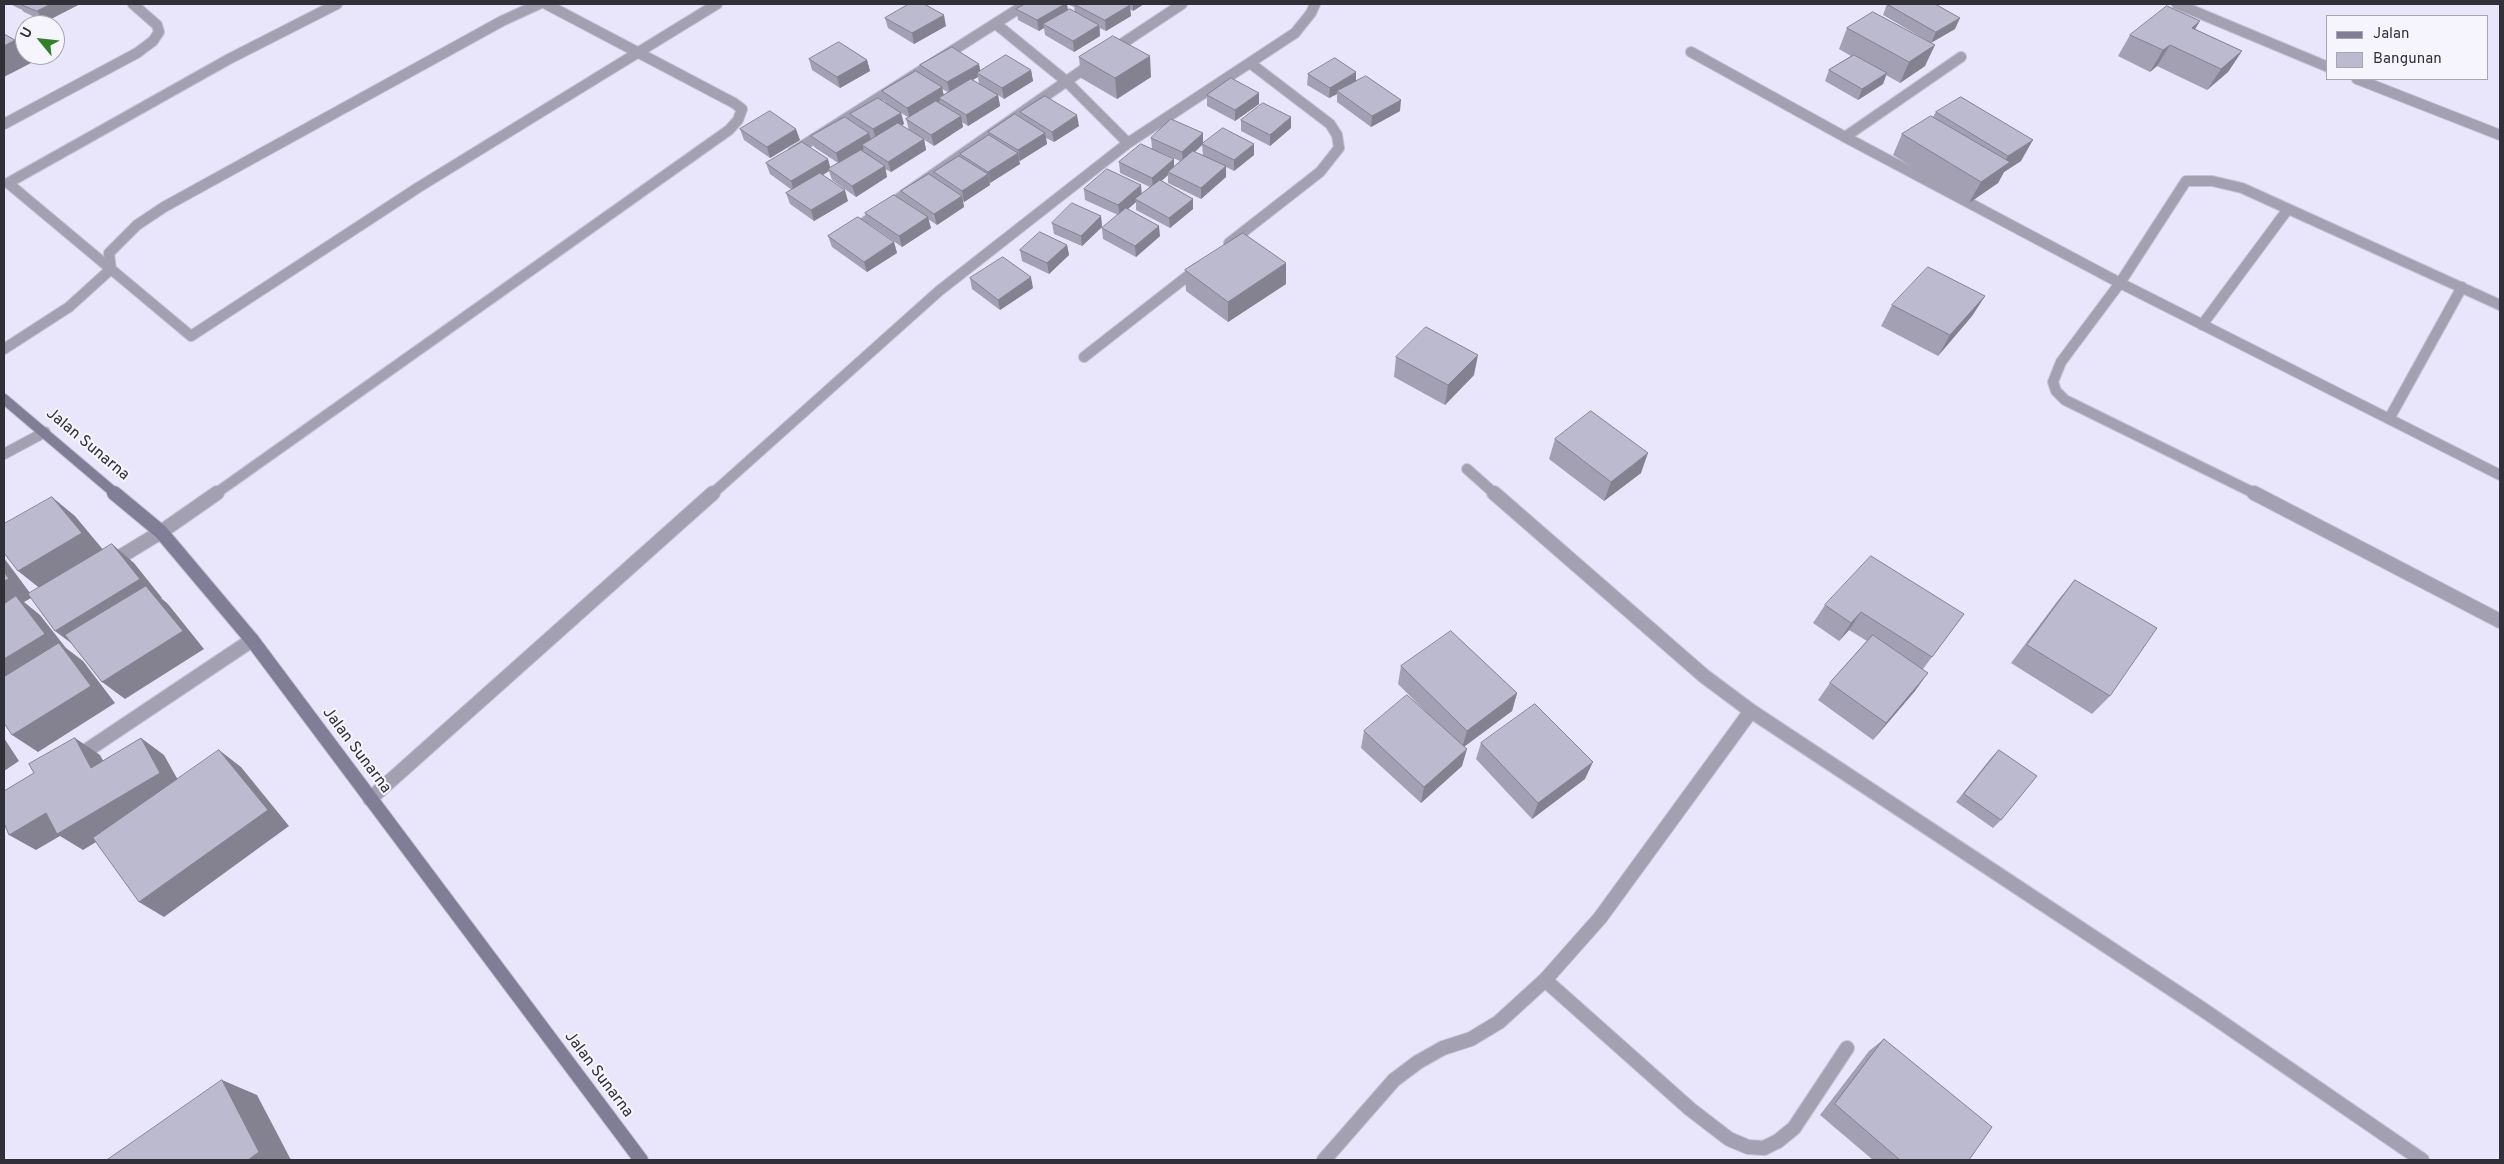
<!DOCTYPE html>
<style>
body{margin:0}
#map{position:relative;width:2504px;height:1164px;overflow:hidden;background:#e9e6fc;font-family:Overpass,sans-serif}
canvas{display:block}
.frame{position:absolute;inset:0;border:5px solid #313039;pointer-events:none}
.legend{position:absolute;left:2326px;top:15px;width:162px;height:65px;box-sizing:border-box;background:#f6f5fe;border:1px solid #a7a6af;margin:0;padding:6px 9px;list-style:none;font-size:15px;color:#313039}
.legend li{display:flex;align-items:center;gap:10px;height:25px}
.legend b{width:25px;border:1px solid #a7a6af}
.north{position:absolute;left:15px;top:15px;width:50px;height:50px;box-sizing:border-box;background:#f6f5fe;border:1px solid #a7a6af;border-radius:50%;rotate:298deg;font-size:14px;font-weight:700;line-height:20px;text-align:center;color:#313039}
.north::after{content:'';display:block;margin:auto;width:18px;height:22px;background:#348028;clip-path:polygon(50% 0,100% 100%,50% 72%,0 100%)}
</style>
<div id="map">
<canvas width="2504" height="1164"></canvas>
<div class="frame"></div>
<ul class="legend">
<li><b style="height:6px;background:#807d96"></b>Jalan</li>
<li><b style="height:14px;background:#bcbacf"></b>Bangunan</li>
</ul>
<div class="north">U</div>
</div>
<script>
const context = document.querySelector('canvas').getContext('2d');
context.lineJoin = 'round';
function trace(path, color, width, dash) { context.strokeStyle = color; context.lineWidth = width; context.lineCap = dash ? 'butt' : 'round'; context.setLineDash(dash || []); context.stroke(path); }
function paint(path, color) { context.fillStyle = color; context.fill(path, 'evenodd'); }
function drawText(font, color, halo, rows, align = 'center') {
  context.font = font + ' Overpass,sans-serif'; context.lineWidth = 4; context.setLineDash([]); context.textBaseline = 'middle'; context.strokeStyle = halo; context.fillStyle = color; for (const [text, x, y, turn = 0] of rows) {
    context.save(); context.translate(x, y); context.rotate((+turn || 0) * Math.PI / 180); context.textAlign = isNaN(turn) ? turn : align; if (halo) context.strokeText(text, 0, 0); context.fillText(text, 0, 0); context.restore();
  }
}
const streetFar1 = new Path2D(`
 M 337,4 L 229,59 L 8,183 L 191,336 L 419,187 L 717,4
 M 2177,4 L 2328,67
 M 996,24 L 1066,81 L 1128,143
 M 1111,51 L 1182,4
 M 1691,52 L 1845,137 L 2120,283 L 2500,475
 M 2357,79 L 2500,135
 M 4,124 L 137,53 L 153,41 L 159,32 L 157,25 L 133,4
 M 1845,137 L 1961,57
 M 793,152 L 1026,4
 M 852,231 L 1094,62
 M 1229,243 L 1320,172 L 1339,148 L 1337,135 L 1330,124 L 1250,63
 M 2202,325 L 2288,209
 M 4,349 L 69,307 L 111,269 L 109,253 L 137,225 L 164,207 L 502,21 L 539,4
 M 1084,357 L 1198,268
 M 2389,419 L 2462,287
 M 4,454 L 45,432
 M 1467,469 L 1495,494
 M 215,494 L 729,130 L 738,120 L 742,109 L 734,103 L 546,4
 M 712,494 L 939,291 L 1128,143 L 1295,33 L 1311,13 L 1315,4
 M 2256,494 L 2065,400 L 2056,391 L 2053,382 L 2061,362 L 2120,283 L 2186,181 L 2212,181 L 2242,188 L 2500,305`);
const street = new Path2D(`
 M 1494,493 L 1704,676 L 1751,711
 M 2254,493 L 2500,621
 M 110,563 L 161,532 L 217,493
 M 77,757 L 252,640
 M 370,799 L 713,493
 M 1545,980 L 1690,1109 L 1729,1139 L 1748,1147 L 1764,1148 L 1778,1141 L 1794,1128 L 1847,1048
 M 1324,1160 L 1394,1080 L 1418,1062 L 1443,1048 L 1471,1039 L 1499,1022 L 1545,980 L 1600,918 L 1751,711 L 2202,1009 L 2422,1160`);
const secondaryFar1 = new Path2D(`
 M 4,399 L 116,494`);
const secondary = new Path2D(`
 M 114,493 L 161,532 L 252,640 L 641,1160`);
const wall = new Path2D(`
 M 10,4 L 80,4 L 45,22 L 24,12 L 21,9 L 20,9 Z
 M 1025,4 L 1067,4 L 1068,10 L 1075,12 L 1074,7 L 1067,4 L 1144,4 L 1133,11 L 1130,9 L 1131,16 L 1106,31 L 1100,28 L 1100,36 L 1074,52 L 1045,35 L 1044,28 L 1039,31 L 1018,20 L 1016,9 Z
 M 1887,4 L 1955,29 L 1931,42 L 1925,66 L 1900,83 L 1886,75 L 1883,84 L 1858,100 L 1825,81 L 1829,70 L 1851,56 L 1839,49 L 1847,28 L 1926,40 L 1883,15 Z
 M 885,18 L 946,26 L 914,44 L 888,28 Z
 M 2200,21 L 2195,29 L 2242,51 L 2228,72 L 2207,90 L 2157,66 L 2150,72 L 2118,56 L 2130,35 Z
 M 1079,57 L 1151,77 L 1117,99 L 1081,78 Z
 M 809,59 L 867,60 L 870,71 L 840,88 L 812,70 Z
 M 920,65 L 981,71 L 1031,70 L 1033,81 L 1004,99 L 998,95 L 1000,106 L 968,126 L 962,122 L 963,127 L 934,146 L 909,130 L 906,119 L 908,117 L 901,113 L 904,124 L 901,125 L 924,139 L 926,150 L 891,172 L 885,169 L 887,177 L 856,197 L 832,180 L 829,171 L 823,175 L 848,201 L 814,221 L 790,204 L 786,193 L 792,190 L 770,174 L 766,163 L 831,168 L 838,163 L 814,147 L 811,136 L 852,122 L 850,114 L 885,102 L 882,91 L 922,75 ZM 978,77 L 979,84 L 972,80 ZM 942,89 L 948,92 L 944,95 Z
 M 1308,74 L 1356,81 L 1400,111 L 1371,127 L 1337,102 L 1337,94 L 1329,98 L 1307,85 Z
 M 1259,93 L 1259,104 L 1235,121 L 1207,106 L 1207,95 Z
 M 1020,112 L 1079,126 L 1054,142 L 1046,138 L 1047,144 L 1019,161 L 1020,164 L 990,183 L 989,182 L 990,185 L 964,202 L 963,201 L 964,207 L 937,225 L 928,219 L 931,228 L 902,247 L 869,224 L 865,213 L 904,201 L 901,191 L 935,179 L 934,172 L 960,157 L 960,154 L 989,135 L 988,132 L 1021,118 Z
 M 1936,112 L 2021,161 L 2004,172 L 1998,183 L 1969,203 L 1893,155 L 1902,134 L 1933,117 Z
 M 1241,120 L 1291,128 L 1270,146 L 1241,131 Z
 M 740,129 L 800,140 L 770,158 L 744,140 Z
 M 1151,138 L 1203,143 L 1254,155 L 1234,171 L 1226,167 L 1226,177 L 1201,199 L 1168,183 L 1168,175 L 1161,181 L 1193,199 L 1193,209 L 1170,228 L 1136,210 L 1136,202 L 1128,209 L 1160,236 L 1136,257 L 1103,239 L 1102,228 L 1118,215 L 1085,200 L 1084,189 L 1142,194 L 1150,187 L 1120,173 L 1119,162 L 1152,148 ZM 1202,145 L 1203,155 L 1195,152 ZM 1157,151 L 1180,161 L 1174,167 L 1174,159 Z
 M 1101,216 L 1102,227 L 1082,246 L 1054,234 L 1052,223 Z
 M 828,236 L 894,242 L 897,253 L 867,272 L 832,247 Z
 M 1067,245 L 1069,255 L 1049,274 L 1022,261 L 1020,250 Z
 M 1185,270 L 1286,284 L 1228,322 L 1186,291 Z
 M 970,278 L 1033,288 L 1000,310 L 972,289 Z
 M 1985,296 L 1972,316 L 1938,356 L 1881,326 L 1892,305 Z
 M 1396,357 L 1474,375 L 1445,405 L 1394,377 Z
 M 1555,439 L 1641,473 L 1604,501 L 1549,459 Z
 M 2075,580 L 2110,696 L 2092,714 L 2011,663 L 2059,599 Z
 M 1825,605 L 1964,614 L 1923,669 L 1915,691 L 1873,740 L 1818,700 L 1830,683 L 1867,641 L 1849,630 L 1839,641 L 1813,623 Z
 M 1401,666 L 1517,693 L 1512,711 L 1464,747 L 1462,766 L 1421,803 L 1361,748 L 1364,731 L 1432,718 L 1398,684 Z
 M 1481,743 L 1585,779 L 1532,819 L 1476,759 Z
 M 1999,750 L 2001,820 L 1993,828 L 1956,802 L 1991,758 Z
 M 1884,1039 L 1969,1160 L 1873,1160 L 1820,1115 L 1869,1051 Z`);
const shadedWall = new Path2D(`
 M 51,4 L 80,4 L 45,22 L 37,11 Z
 M 1065,4 L 1067,4 L 1068,13 L 1043,24 L 1044,28 L 1039,31 L 1037,20 Z
 M 1133,4 L 1144,4 L 1133,11 Z
 M 1130,5 L 1131,16 L 1106,31 L 1105,20 Z
 M 944,15 L 946,26 L 914,44 L 912,33 Z
 M 1960,18 L 1955,29 L 1931,43 L 1936,32 Z
 M 2200,21 L 2187,42 L 2192,28 Z
 M 1099,25 L 1100,36 L 1074,52 L 1073,41 Z
 M 15,40 L 25,52 L 25,55 L 27,55 L 33,62 L 4,77 L 4,46 Z
 M 1935,45 L 1925,66 L 1900,83 L 1909,62 Z
 M 2170,45 L 2157,66 L 2150,72 L 2163,50 Z
 M 2242,51 L 2228,72 L 2207,90 L 2221,69 Z
 M 1150,56 L 1151,77 L 1117,99 L 1115,78 Z
 M 867,60 L 870,71 L 840,88 L 837,77 Z
 M 979,64 L 981,74 L 977,73 L 978,77 L 950,93 L 947,82 Z
 M 1031,70 L 1033,81 L 1004,99 L 1002,88 Z
 M 1356,72 L 1356,83 L 1337,91 L 1337,94 L 1329,98 L 1330,88 Z
 M 1887,73 L 1883,84 L 1858,100 L 1862,89 Z
 M 942,87 L 944,98 L 939,98 L 940,101 L 910,119 L 907,108 Z
 M 1259,93 L 1259,104 L 1235,121 L 1235,110 Z
 M 998,95 L 1000,106 L 968,126 L 966,115 Z
 M 1401,100 L 1400,111 L 1371,127 L 1372,116 Z
 M 901,113 L 904,124 L 876,140 L 873,129 Z
 M 1077,115 L 1079,126 L 1054,142 L 1052,132 Z
 M 961,116 L 963,127 L 934,146 L 931,135 Z
 M 1291,117 L 1291,128 L 1270,146 L 1270,135 Z
 M 796,129 L 800,140 L 770,158 L 767,147 Z
 M 869,133 L 872,144 L 862,145 L 864,149 L 839,164 L 836,153 Z
 M 1045,133 L 1047,144 L 1020,161 L 1018,150 Z
 M 1203,133 L 1203,144 L 1183,163 L 1182,152 Z
 M 924,139 L 926,150 L 891,172 L 888,162 Z
 M 2033,140 L 2021,161 L 2004,172 L 1998,183 L 1969,203 L 1981,182 L 2002,167 L 2008,156 Z
 M 1254,144 L 1254,155 L 1234,171 L 1234,160 Z
 M 1018,153 L 1020,164 L 990,183 L 988,172 Z
 M 828,159 L 831,170 L 828,169 L 829,171 L 794,192 L 791,181 Z
 M 1174,159 L 1174,170 L 1168,172 L 1168,175 L 1153,189 L 1152,178 Z
 M 885,166 L 887,177 L 856,197 L 852,186 Z
 M 1226,166 L 1226,177 L 1201,199 L 1201,188 Z
 M 988,174 L 990,185 L 964,202 L 962,191 Z
 M 1141,185 L 1142,196 L 1135,199 L 1136,202 L 1120,216 L 1118,205 Z
 M 845,190 L 848,201 L 814,221 L 811,210 Z
 M 962,196 L 964,207 L 937,225 L 934,214 Z
 M 1193,199 L 1193,209 L 1170,228 L 1169,218 Z
 M 1101,216 L 1102,227 L 1082,246 L 1081,236 Z
 M 928,217 L 931,228 L 902,247 L 899,236 Z
 M 1159,226 L 1160,236 L 1136,257 L 1135,246 Z
 M 894,242 L 897,253 L 867,272 L 864,262 Z
 M 1067,245 L 1069,255 L 1049,274 L 1047,263 Z
 M 1286,263 L 1286,284 L 1228,322 L 1228,302 Z
 M 1031,277 L 1033,288 L 1000,310 L 998,300 Z
 M 1985,296 L 1972,316 L 1938,356 L 1950,335 Z
 M 1478,355 L 1474,375 L 1445,405 L 1448,385 Z
 M 1648,453 L 1641,473 L 1604,501 L 1611,482 Z
 M 52,497 L 75,516 L 105,552 L 42,590 L 18,571 Z
 M 112,544 L 134,563 L 162,598 L 161,598 L 168,604 L 204,649 L 125,699 L 102,682 L 79,649 L 55,631 Z
 M 4,558 L 33,597 L 24,602 L 40,615 L 66,648 L 83,661 L 115,703 L 38,752 L 12,735 L 4,693 Z
 M 1861,612 L 1849,630 L 1839,641 L 1851,623 Z
 M 1928,673 L 1915,691 L 1873,740 L 1886,723 Z
 M 1517,693 L 1512,711 L 1462,748 L 1467,731 Z
 M 4,738 L 19,761 L 4,771 Z
 M 75,738 L 100,755 L 116,784 L 91,768 Z
 M 141,738 L 164,755 L 183,789 L 83,850 L 60,836 L 36,850 L 9,835 Z
 M 1467,749 L 1462,766 L 1421,803 L 1424,787 Z
 M 219,750 L 241,767 L 289,826 L 164,917 L 139,902 Z
 M 1593,762 L 1585,779 L 1532,819 L 1538,803 Z
 M 222,1080 L 257,1095 L 291,1160 L 248,1160 Z`);
const building = new Path2D(`
 M 20,4 L 51,4 L 37,11 Z
 M 909,4 L 924,4 L 944,15 L 912,33 L 885,18 Z
 M 1025,4 L 1065,4 L 1037,20 L 1016,9 Z
 M 1074,4 L 1127,4 L 1130,5 L 1105,20 Z
 M 1887,4 L 1935,4 L 1960,18 L 1936,32 Z
 M 2167,6 L 2200,21 L 2192,28 L 2242,51 L 2221,69 L 2170,45 L 2163,50 L 2130,35 Z
 M 1070,9 L 1099,25 L 1073,41 L 1043,24 Z
 M 1873,12 L 1935,45 L 1909,62 L 1847,28 Z
 M 4,34 L 15,40 L 4,46 Z
 M 1113,36 L 1150,56 L 1115,78 L 1079,57 Z
 M 839,42 L 867,60 L 837,77 L 809,59 Z
 M 952,47 L 979,64 L 947,82 L 920,65 Z
 M 1006,55 L 1031,70 L 1002,88 L 977,73 Z
 M 1854,55 L 1887,73 L 1862,89 L 1829,70 Z
 M 1335,58 L 1356,72 L 1330,88 L 1308,74 Z
 M 916,71 L 942,87 L 907,108 L 882,91 Z
 M 1366,76 L 1401,100 L 1372,116 L 1337,91 Z
 M 1231,78 L 1259,93 L 1235,110 L 1207,95 Z
 M 971,79 L 998,95 L 966,115 L 939,98 Z
 M 1045,96 L 1077,115 L 1052,132 L 1020,112 Z
 M 1961,97 L 2033,140 L 2008,156 L 1936,112 Z
 M 878,98 L 901,113 L 873,129 L 850,114 Z
 M 936,101 L 961,116 L 931,135 L 906,119 Z
 M 1263,103 L 1291,117 L 1270,135 L 1241,120 Z
 M 770,111 L 796,129 L 767,147 L 740,129 Z
 M 1015,114 L 1045,133 L 1018,150 L 988,132 Z
 M 1931,116 L 2010,162 L 1981,182 L 1902,134 Z
 M 845,117 L 869,133 L 836,153 L 811,136 Z
 M 1171,119 L 1203,133 L 1182,152 L 1151,138 Z
 M 898,123 L 924,139 L 888,162 L 862,145 Z
 M 1223,128 L 1254,144 L 1234,160 L 1202,144 Z
 M 989,135 L 1018,153 L 988,172 L 960,154 Z
 M 802,142 L 828,159 L 791,181 L 766,163 Z
 M 1141,144 L 1174,159 L 1152,178 L 1119,162 Z
 M 861,150 L 885,166 L 852,186 L 828,169 Z
 M 1193,151 L 1226,166 L 1201,188 L 1168,172 Z
 M 959,156 L 988,174 L 962,191 L 934,172 Z
 M 1107,169 L 1141,185 L 1118,205 L 1084,189 Z
 M 820,173 L 845,190 L 811,210 L 786,193 Z
 M 929,174 L 962,196 L 934,214 L 901,191 Z
 M 1160,180 L 1193,199 L 1169,218 L 1135,199 Z
 M 894,195 L 928,217 L 899,236 L 865,213 Z
 M 1072,203 L 1101,216 L 1081,236 L 1052,223 Z
 M 1126,208 L 1159,226 L 1135,246 L 1102,228 Z
 M 858,217 L 894,242 L 864,262 L 828,236 Z
 M 1040,232 L 1067,245 L 1047,263 L 1020,250 Z
 M 1243,233 L 1286,263 L 1228,302 L 1185,270 Z
 M 1003,257 L 1031,277 L 998,300 L 970,278 Z
 M 1928,267 L 1985,296 L 1950,335 L 1892,305 Z
 M 1426,327 L 1478,355 L 1448,385 L 1396,357 Z
 M 1591,411 L 1648,453 L 1611,482 L 1555,439 Z
 M 52,497 L 82,533 L 18,571 L 4,553 L 4,524 Z
 M 112,544 L 140,579 L 55,631 L 28,594 Z
 M 1871,556 L 1964,614 L 1932,657 L 1861,612 L 1851,623 L 1825,605 Z
 M 4,572 L 9,579 L 4,581 Z
 M 2075,580 L 2157,628 L 2110,696 L 2027,645 Z
 M 146,586 L 183,631 L 102,682 L 65,635 Z
 M 16,596 L 45,634 L 4,659 L 4,604 Z
 M 1451,631 L 1517,693 L 1467,731 L 1401,666 Z
 M 1873,635 L 1928,673 L 1886,723 L 1830,683 Z
 M 59,643 L 91,686 L 12,735 L 4,723 L 4,677 Z
 M 1407,695 L 1467,749 L 1424,787 L 1364,731 Z
 M 1535,704 L 1593,762 L 1538,803 L 1481,743 Z
 M 75,738 L 91,768 L 141,738 L 160,773 L 57,834 L 46,813 L 9,835 L 4,823 L 4,791 L 34,773 L 29,764 Z
 M 219,750 L 268,810 L 139,902 L 93,838 Z
 M 1999,750 L 2037,776 L 2001,820 L 1964,794 Z
 M 1884,1039 L 1992,1127 L 1969,1160 L 1900,1160 L 1835,1104 Z
 M 222,1080 L 259,1152 L 248,1160 L 107,1160 Z`);
const streetNames = [
 ["Jalan Sunarna",87,445,40],
 ["Jalan Sunarna",356,751,53],
 ["Jalan Sunarna",598,1075,53]
];
trace(streetFar1, '#c4c2d5', 12);
trace(street, '#c4c2d5', 16);
trace(secondaryFar1, '#c4c2d5', 12);
trace(secondary, '#c4c2d5', 16);
trace(streetFar1, '#a2a0b1', 10);
trace(street, '#a2a0b1', 14);
trace(secondaryFar1, '#807d96', 10);
trace(secondary, '#807d96', 14);
paint(wall, '#a2a0b2');
paint(shadedWall, '#848291');
paint(building, '#bcbacf');
trace(building, '#848291', 1);
drawText('16px', '#313039', '#f6f5fe', streetNames);
</script>
